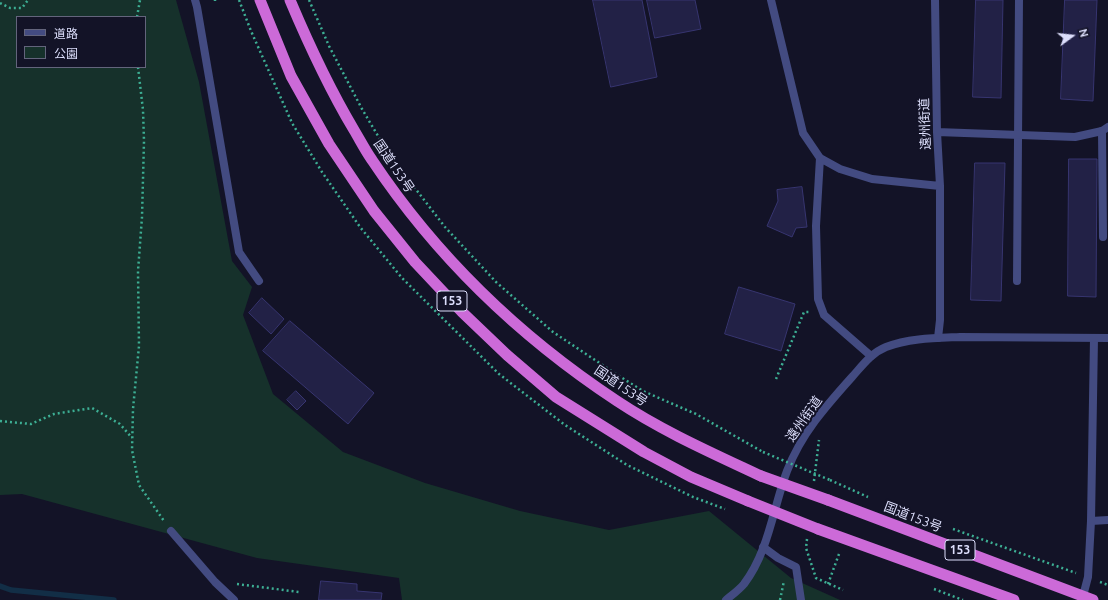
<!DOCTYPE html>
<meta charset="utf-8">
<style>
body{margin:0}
#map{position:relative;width:1108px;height:600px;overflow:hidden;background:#131327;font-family:Ubuntu,"Noto Sans JP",sans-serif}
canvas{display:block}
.legend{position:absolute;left:16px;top:16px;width:130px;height:52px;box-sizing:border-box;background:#131327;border:1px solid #63647c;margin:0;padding:5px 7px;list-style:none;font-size:12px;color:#dcdefb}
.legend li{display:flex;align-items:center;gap:8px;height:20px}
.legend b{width:20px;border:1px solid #63647c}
.north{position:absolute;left:1052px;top:16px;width:40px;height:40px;-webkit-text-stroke:3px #131327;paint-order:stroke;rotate:75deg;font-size:11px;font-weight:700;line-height:16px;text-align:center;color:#dcdefb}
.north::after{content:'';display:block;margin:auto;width:14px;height:18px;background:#dcdefb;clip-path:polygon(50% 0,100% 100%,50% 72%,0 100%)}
</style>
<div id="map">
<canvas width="1108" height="600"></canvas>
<ul class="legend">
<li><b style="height:5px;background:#434b81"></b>道路</li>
<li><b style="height:11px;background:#16312b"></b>公園</li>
</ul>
<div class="north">N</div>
</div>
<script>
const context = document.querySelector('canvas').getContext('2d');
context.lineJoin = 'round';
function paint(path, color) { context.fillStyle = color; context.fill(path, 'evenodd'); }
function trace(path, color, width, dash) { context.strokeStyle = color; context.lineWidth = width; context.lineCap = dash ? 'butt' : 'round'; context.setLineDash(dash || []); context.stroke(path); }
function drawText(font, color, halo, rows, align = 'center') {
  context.font = font + ' Ubuntu,"Noto Sans JP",sans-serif'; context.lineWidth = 4; context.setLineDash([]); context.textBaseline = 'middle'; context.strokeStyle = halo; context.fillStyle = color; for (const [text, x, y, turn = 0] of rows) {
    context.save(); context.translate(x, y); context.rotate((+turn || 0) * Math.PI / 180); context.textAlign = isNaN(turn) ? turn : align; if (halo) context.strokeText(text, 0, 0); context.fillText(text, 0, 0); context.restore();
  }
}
const green = new Path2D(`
 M 0,0 L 176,0 L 199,82 L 232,261 L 252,287 L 243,315 L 273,394 L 343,452 L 425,483 L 520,511 L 609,530 L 709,511 L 791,578 L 840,600 L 402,600 L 399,578 L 257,558 L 22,494 L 0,495 ZM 17,17 L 145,17 L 145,67 L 17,67 Z`);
const stream = new Path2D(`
 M 0,586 L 11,590 L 114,600`);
const building = new Path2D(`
 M 593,0 L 642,0 L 657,77 L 611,87 Z
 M 647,0 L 695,0 L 701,29 L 655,38 Z
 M 976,0 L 1003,0 L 1001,98 L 973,97 Z
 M 1065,0 L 1097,0 L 1093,101 L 1061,99 Z
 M 1069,159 L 1097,159 L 1096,297 L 1068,296 Z
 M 975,163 L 1005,163 L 1001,301 L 971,300 Z
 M 802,187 L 807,227 L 796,228 L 792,237 L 767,226 L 778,201 L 777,190 Z
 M 739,287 L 795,304 L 781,351 L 725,334 Z
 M 262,298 L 284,319 L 271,334 L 249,313 Z
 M 290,321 L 374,393 L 348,424 L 263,351 Z
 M 296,391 L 306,401 L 297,410 L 287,400 Z
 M 321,581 L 357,584 L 357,591 L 382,593 L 381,600 L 319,600 Z`);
const path = new Path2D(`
 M 215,0 L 215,1
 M 239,0 L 251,31 L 292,123 L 322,172 L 360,227 L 402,278 L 499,374 L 565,425 L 627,465 L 693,497 L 725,509
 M 309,0 L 329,46 L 362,109 L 381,141 L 401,170 L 445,227 L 496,282 L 553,332 L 619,376 L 643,391 L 696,414 L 763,452
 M 0,3 L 10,8 L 22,8 L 28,0
 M 137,17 L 140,0
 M 138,67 L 143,110 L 144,141 L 142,217 L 138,271 L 139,346 L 133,409 L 132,450 L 139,485 L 164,521
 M 776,379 L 804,312 L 810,312
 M 0,421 L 31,424 L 54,414 L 92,408 L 120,424 L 132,438
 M 830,480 L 868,497
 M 814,481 L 819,440
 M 953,529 L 1076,573
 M 807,539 L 806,548 L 816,578 L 843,590
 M 1100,582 L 1108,585
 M 237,584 L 299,592
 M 828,584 L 839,554
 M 934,589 L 963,600
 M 780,600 L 784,581`);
const service = new Path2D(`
 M 195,0 L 197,7 L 239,252 L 259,281
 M 1102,131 L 1103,237
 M 1017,281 L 1019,0
 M 1091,521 L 1108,520
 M 171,531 L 215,582 L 234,600
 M 763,547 L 778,558 L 796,567 L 801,600`);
const minor = new Path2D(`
 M 771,0 L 803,133 L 820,158 L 840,169 L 872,179 L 940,186
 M 935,0 L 937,132 L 940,186 L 940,320 L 938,338
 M 937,132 L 1075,137 L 1102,131 L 1108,127
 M 820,158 L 816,226 L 818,299 L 824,315 L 871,356
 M 1083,596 L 1088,577 L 1091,521 L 1094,338`);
const tertiary = new Path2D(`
 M 726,600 C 732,595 739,590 744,584 C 769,551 773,508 787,471 C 801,434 826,406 852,377 C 862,366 871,353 886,347 C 909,338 936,338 960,337 L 1108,338`);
const trunk = new Path2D(`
 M 260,0 L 291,76 L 329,144 L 374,211 L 415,262 L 462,312 L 507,355 L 556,397 L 644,452 L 691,477 L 748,501
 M 290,0 C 309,45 329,88 354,130 C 360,140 365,150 372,160 C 436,256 520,337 617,401 C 662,431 712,453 761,476
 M 828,500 L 1093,600
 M 818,529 L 1014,600`);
const pathBridge = new Path2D(`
 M 763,452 L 830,480`);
const trunkBridge = new Path2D(`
 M 761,476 L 828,500
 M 748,501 L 818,529`);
const shields = [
 [452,301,30],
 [960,550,30]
];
const shieldNames = [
 ["153",452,301],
 ["153",960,550]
];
const streetNames = [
 ["遠州街道",925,124,-92],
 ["国道153号",394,166,56],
 ["国道153号",621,386,34],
 ["遠州街道",804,419,-55],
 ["国道153号",913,517,21]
];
paint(green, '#16312b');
trace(stream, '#122e46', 5.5);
paint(building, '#222146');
trace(building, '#373570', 1);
trace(path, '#3daf94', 2.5, [2, 3]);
trace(service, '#434b81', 8);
trace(minor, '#434b81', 8);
trace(tertiary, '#434b81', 8);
trace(trunk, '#cc6ad8', 11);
trace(pathBridge, '#3daf94', 2.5, [2, 3]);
trace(trunkBridge, '#cc6ad8', 11);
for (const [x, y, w] of shields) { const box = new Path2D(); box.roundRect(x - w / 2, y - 10, w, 20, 3); context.fillStyle = '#131327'; context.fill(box); trace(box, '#dcdefb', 1); }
drawText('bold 12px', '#dcdefb', null, shieldNames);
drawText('13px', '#dcdefb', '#131327', streetNames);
</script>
